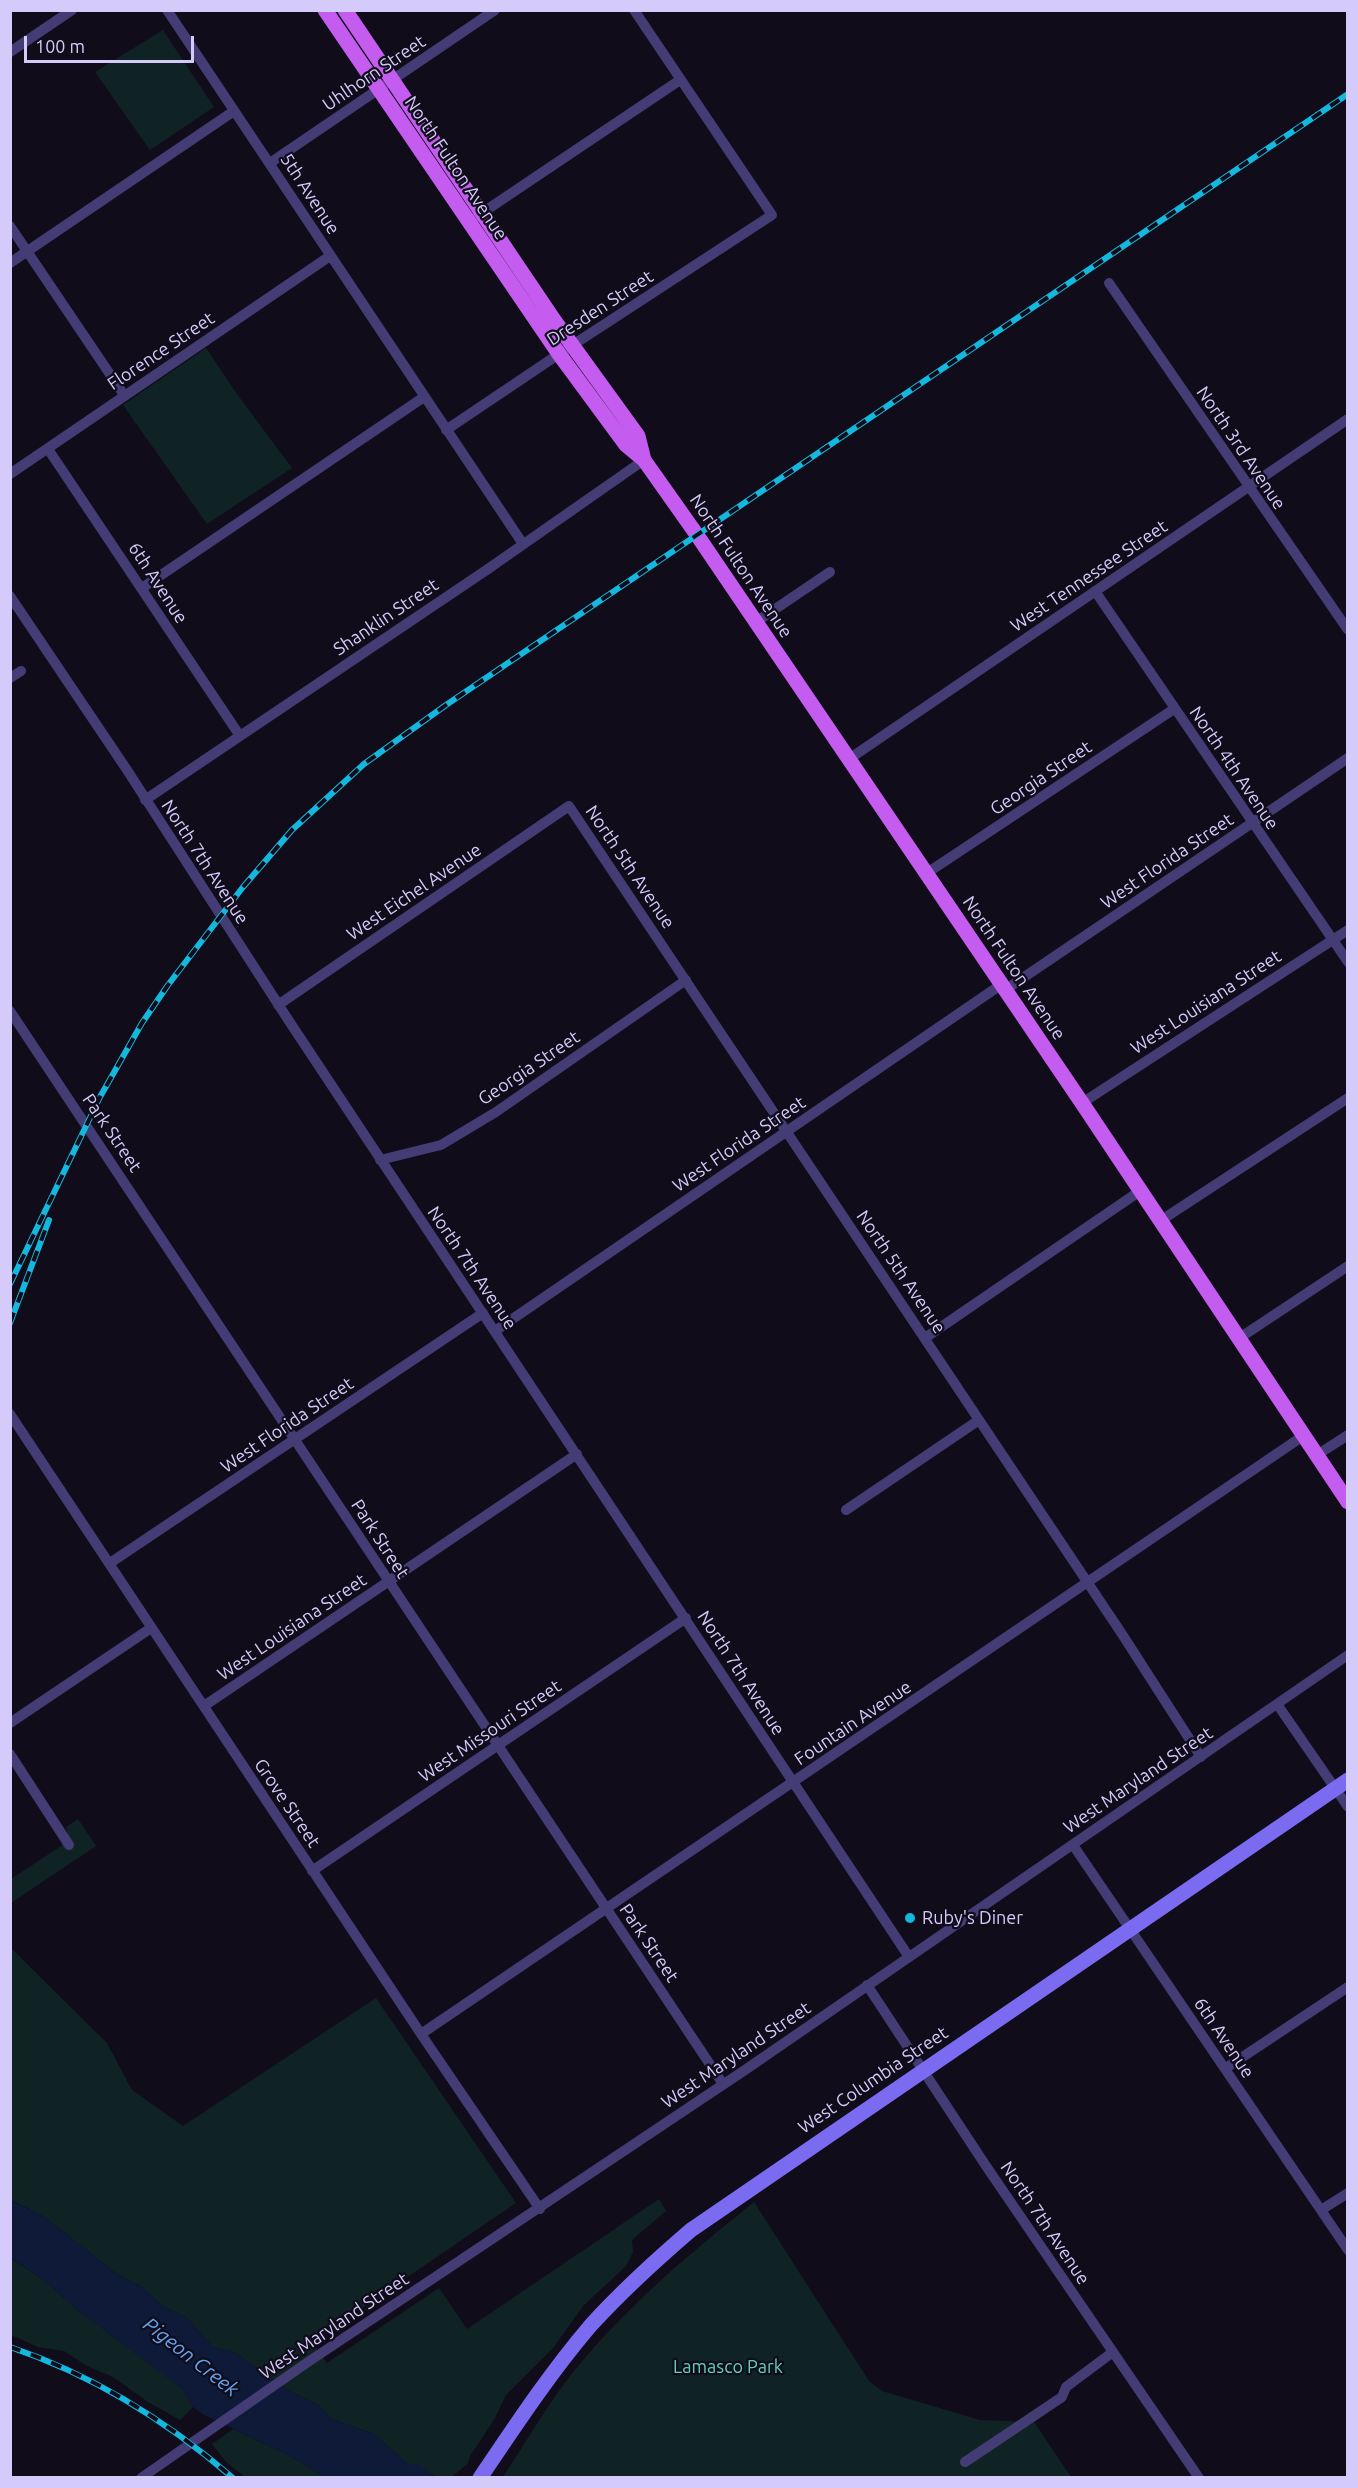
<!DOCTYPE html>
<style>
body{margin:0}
#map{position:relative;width:1358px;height:2488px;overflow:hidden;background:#100c1a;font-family:Ubuntu,sans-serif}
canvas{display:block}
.frame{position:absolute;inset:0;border:12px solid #d4cbfa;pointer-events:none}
.scale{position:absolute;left:24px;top:36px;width:170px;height:27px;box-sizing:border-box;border:3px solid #d4cbfa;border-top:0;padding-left:8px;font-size:18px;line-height:21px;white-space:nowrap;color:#d4cbfa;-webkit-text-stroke:4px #100c1a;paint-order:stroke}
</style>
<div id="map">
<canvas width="1358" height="2488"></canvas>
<div class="frame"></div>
<div class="scale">100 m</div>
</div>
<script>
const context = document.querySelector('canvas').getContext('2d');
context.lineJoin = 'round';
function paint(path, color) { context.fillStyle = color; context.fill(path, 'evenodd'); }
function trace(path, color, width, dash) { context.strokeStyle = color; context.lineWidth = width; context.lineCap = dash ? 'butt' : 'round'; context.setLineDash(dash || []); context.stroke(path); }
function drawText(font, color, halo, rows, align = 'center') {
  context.font = font + ' Ubuntu,sans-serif'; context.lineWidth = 4.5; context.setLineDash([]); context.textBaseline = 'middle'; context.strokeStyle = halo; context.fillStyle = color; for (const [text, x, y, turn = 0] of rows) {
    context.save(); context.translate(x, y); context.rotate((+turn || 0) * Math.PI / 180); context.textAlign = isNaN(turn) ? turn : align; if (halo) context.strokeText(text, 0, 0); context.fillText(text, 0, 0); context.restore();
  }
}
const green = new Path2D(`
 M 163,30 L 214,107 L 150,150 L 95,72 Z
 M 206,348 L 237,394 L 292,468 L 207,524 L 123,405 Z
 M 78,1819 L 96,1846 L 11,1903 L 11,1879 L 61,1846 L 68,1837 L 66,1827 Z
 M 10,1947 L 107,2043 L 132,2090 L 183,2126 L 376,1998 L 516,2203 L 312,2342 L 327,2363 L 439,2288 L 467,2329 L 659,2199 L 666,2211 L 632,2240 L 633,2252 L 626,2266 L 584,2305 L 553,2348 L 506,2395 L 494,2420 L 470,2456 L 468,2463 L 452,2477 L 437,2477 L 409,2465 L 374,2434 L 332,2419 L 317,2404 L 293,2393 L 234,2352 L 213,2347 L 186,2317 L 162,2306 L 142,2287 L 117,2274 L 43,2216 L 11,2200 Z
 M 754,2202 L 869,2381 L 882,2391 L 980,2420 L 1034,2422 L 1071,2477 L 502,2478 C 526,2443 547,2404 574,2371 C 627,2306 689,2254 754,2202 Z
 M 10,2258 L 44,2280 L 74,2307 L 183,2389 L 193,2407 L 180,2420 L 148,2402 L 113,2377 L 87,2366 L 64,2351 L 38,2347 L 11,2335 Z
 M 233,2429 L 286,2454 L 325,2477 L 245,2477 L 227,2463 L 212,2444 Z`);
const water = new Path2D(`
 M 10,2200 L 43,2216 L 117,2274 L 142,2287 L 162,2306 L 186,2317 L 213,2347 L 234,2352 L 293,2393 L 317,2404 L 332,2419 L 374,2434 L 409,2465 L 420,2464 L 434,2477 L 325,2477 L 286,2454 L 204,2415 L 193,2407 L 182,2389 L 74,2307 L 44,2280 L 11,2258 Z`);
const street = new Path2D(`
 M 167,10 L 523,544
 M 10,52 L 72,10
 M 270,163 L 495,10
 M 476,217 L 680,80
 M 10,226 L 124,395
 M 10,263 L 234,111
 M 1109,283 L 1348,630
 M 446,430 L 559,354 L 772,215 L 634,10
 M 48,449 L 240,736
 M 10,474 L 330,256
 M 142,588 L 424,397
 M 1095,591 L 1348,962
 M 10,596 L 127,770 L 289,1021 L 909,1957
 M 756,622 L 830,572
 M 10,678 L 21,671
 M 849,759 L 1348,419
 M 145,800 L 488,569 L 644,460
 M 927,873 L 1174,709
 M 1005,990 L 1348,758
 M 278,1005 L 569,806 L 1122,1634 L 1201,1757
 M 10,1011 L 723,2084
 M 1082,1103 L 1348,930
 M 380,1160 L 441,1145 L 496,1112 L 686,980
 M 1160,1221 L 1348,1098
 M 495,1331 L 1002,984
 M 925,1338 L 1140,1191
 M 1238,1339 L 1348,1266
 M 10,1414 L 421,2034 L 540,2209
 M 1317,1455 L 1348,1435
 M 846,1510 L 979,1420
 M 110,1563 L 483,1313
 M 1277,1704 L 1348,1807
 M 204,1706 L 577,1454
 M 10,1723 L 151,1628
 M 10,1754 L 69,1845
 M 1073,1845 L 1348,2250
 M 312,1871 L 686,1618
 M 867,1985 L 986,2166 L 1199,2478
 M 421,2034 L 1303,1436
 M 1226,2068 L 1348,1987
 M 1321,2210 L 1348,2193
 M 965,2462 L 1062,2397 L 1066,2387 L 1113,2352
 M 141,2478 L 308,2362 L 745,2070 L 1348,1655`);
const secondary = new Path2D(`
 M 480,2478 C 515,2426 550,2373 591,2325 C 622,2291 656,2260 691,2230 L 1348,1780`);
const primary = new Path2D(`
 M 325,10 L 559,354 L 626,445 L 644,460 L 697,535 L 1082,1103 L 1348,1502
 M 345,10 L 554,320 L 638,436 L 644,460`);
const rail = new Path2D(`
 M 10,1284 L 100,1097 L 142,1023 L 168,985 L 243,887 L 292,830 L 364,764 L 446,705 L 1348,94
 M 10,1323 L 49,1220
 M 10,2347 C 93,2375 167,2421 233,2478`);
const markers = [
 [910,1918,6,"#14b7dd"]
];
const streetNames = [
 ["Uhlhorn Street",374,73,-34],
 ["North Fulton Avenue",456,168,56],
 ["5th Avenue",310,194,57],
 ["Dresden Street",600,308,-33],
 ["Florence Street",161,351,-34],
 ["North 3rd Avenue",1241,448,56],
 ["North Fulton Avenue",741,566,56],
 ["West Tennessee Street",1089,576,-34],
 ["6th Avenue",158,583,57],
 ["Shanklin Street",386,617,-34],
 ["North 4th Avenue",1234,768,56],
 ["Georgia Street",1041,778,-34],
 ["West Florida Street",1167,861,-34],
 ["North 7th Avenue",205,862,57],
 ["North 5th Avenue",630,867,56],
 ["West Eichel Avenue",414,892,-34],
 ["North Fulton Avenue",1014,968,56],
 ["West Louisiana Street",1206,1002,-33],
 ["Georgia Street",529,1068,-34],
 ["Park Street",112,1133,56],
 ["West Florida Street",739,1144,-34],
 ["North 7th Avenue",472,1268,56],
 ["North 5th Avenue",901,1272,56],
 ["West Florida Street",287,1425,-34],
 ["Park Street",380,1539,57],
 ["West Louisiana Street",292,1627,-34],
 ["North 7th Avenue",741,1673,57],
 ["Fountain Avenue",853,1723,-34],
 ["West Missouri Street",490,1731,-34],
 ["West Maryland Street",1138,1780,-34],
 ["Grove Street",287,1803,56],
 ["Park Street",649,1943,56],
 ["6th Avenue",1224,2038,56],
 ["West Maryland Street",736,2055,-34],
 ["West Columbia Street",873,2080,-34],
 ["North 7th Avenue",1045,2223,56],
 ["West Maryland Street",334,2326,-34]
];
const poiNames = [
 ["Ruby's Diner",922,1918]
];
const parkNames = [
 ["Lamasco Park",728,2367]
];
const waterNames = [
 ["Pigeon Creek",191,2357,38]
];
paint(green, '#102324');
paint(water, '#0e1a38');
trace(street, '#433c75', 10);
trace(secondary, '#7a6bf1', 15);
trace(primary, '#c55cf0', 15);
trace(rail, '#14b7dd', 6);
trace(rail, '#100c1a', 4, [11]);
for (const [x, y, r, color] of markers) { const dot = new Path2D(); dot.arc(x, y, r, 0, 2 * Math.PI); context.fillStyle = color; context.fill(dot); trace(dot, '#100c1a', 2); }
drawText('18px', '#d4cbfa', '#100c1a', streetNames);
drawText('18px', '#d4cbfa', '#100c1a', poiNames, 'left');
drawText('18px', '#5fd2bf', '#100c1a', parkNames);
drawText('italic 20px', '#62a3f1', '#100c1a', waterNames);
</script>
